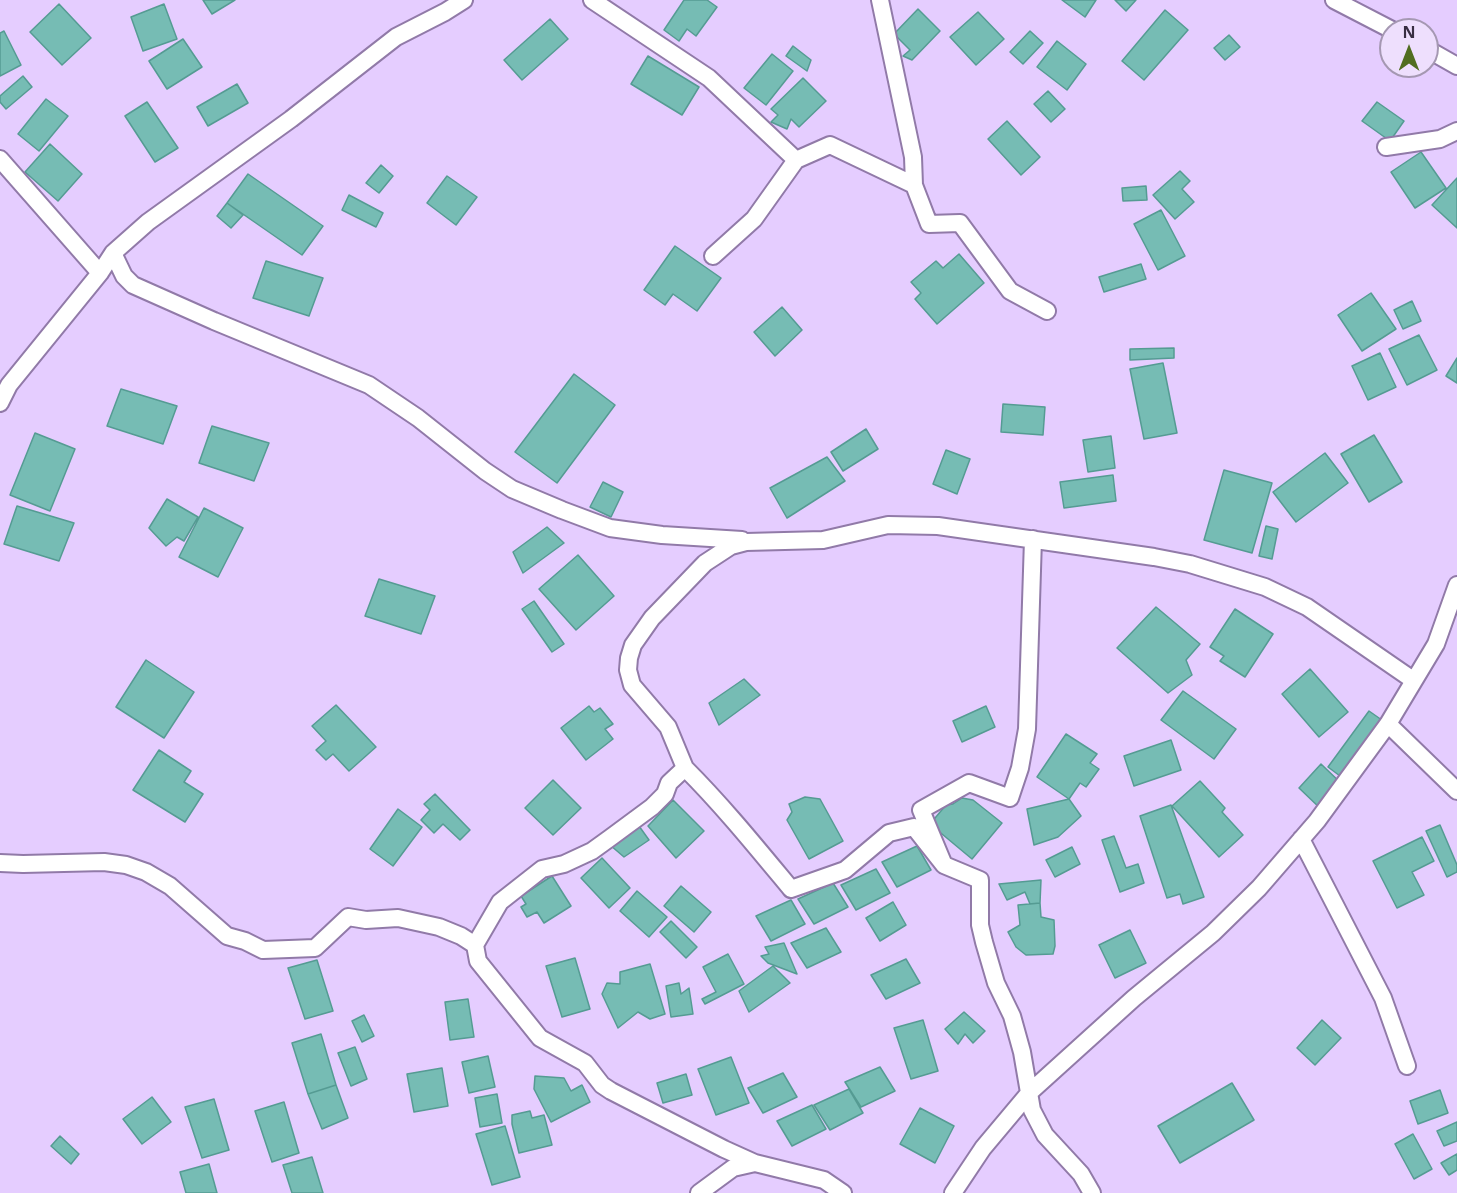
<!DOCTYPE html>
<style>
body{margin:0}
#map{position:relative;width:1457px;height:1193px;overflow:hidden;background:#e5cdff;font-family:"Open Sans",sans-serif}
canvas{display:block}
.north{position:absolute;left:1379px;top:18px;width:60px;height:60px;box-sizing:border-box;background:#eedffd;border:2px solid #a598b2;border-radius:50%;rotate:0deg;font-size:16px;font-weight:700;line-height:24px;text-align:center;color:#382e42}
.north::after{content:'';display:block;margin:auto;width:21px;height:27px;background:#516d20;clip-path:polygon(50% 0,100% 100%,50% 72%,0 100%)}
</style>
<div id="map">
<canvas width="1457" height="1193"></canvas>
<div class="north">N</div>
</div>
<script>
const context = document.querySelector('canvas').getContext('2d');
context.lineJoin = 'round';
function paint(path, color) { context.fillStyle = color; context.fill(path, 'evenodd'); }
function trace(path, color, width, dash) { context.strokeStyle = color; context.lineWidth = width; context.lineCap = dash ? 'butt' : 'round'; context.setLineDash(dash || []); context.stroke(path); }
const building = new Path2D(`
 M 203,0 L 235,0 L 212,14 Z
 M 684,0 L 707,0 L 717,7 L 696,36 L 687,29 L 679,41 L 664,30 Z
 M 1062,0 L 1096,0 L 1085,17 Z
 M 1115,0 L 1136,0 L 1126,11 Z
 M 59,4 L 91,38 L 62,65 L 30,32 Z
 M 164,4 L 177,39 L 143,51 L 131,17 Z
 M 918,9 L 940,31 L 912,60 L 903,56 L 910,50 L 894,34 Z
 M 1165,10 L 1188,30 L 1144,80 L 1122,61 Z
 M 978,12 L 1004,39 L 976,65 L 950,37 Z
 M 550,19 L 568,39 L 522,80 L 504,60 Z
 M 4,31 L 21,65 L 0,76 L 0,33 Z
 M 1030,31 L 1043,43 L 1023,64 L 1010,52 Z
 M 1229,35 L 1240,47 L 1225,60 L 1214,48 Z
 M 183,39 L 202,67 L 167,89 L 149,61 Z
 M 1057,41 L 1086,64 L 1067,90 L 1037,67 Z
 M 793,46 L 811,60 L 807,71 L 786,56 Z
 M 772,54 L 793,71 L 766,105 L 744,88 Z
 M 648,56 L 699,87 L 682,115 L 631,84 Z
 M 23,76 L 32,87 L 6,109 L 0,102 L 0,96 Z
 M 803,78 L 826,101 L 799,127 L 791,119 L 787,129 L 771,122 L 778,115 L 771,109 Z
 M 237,84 L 248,103 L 208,126 L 197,107 Z
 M 1048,91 L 1065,109 L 1051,122 L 1034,104 Z
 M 46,99 L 68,116 L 39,151 L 18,134 Z
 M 147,102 L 178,148 L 155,162 L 125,116 Z
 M 1377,102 L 1404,121 L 1390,141 L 1362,121 Z
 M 1007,121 L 1040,157 L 1021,175 L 988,139 Z
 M 50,144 L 82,174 L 58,201 L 25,172 Z
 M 1421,152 L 1446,188 L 1415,208 L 1391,172 Z
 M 381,165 L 393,176 L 379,193 L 366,183 Z
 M 1180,171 L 1190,181 L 1182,189 L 1194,202 L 1175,219 L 1153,195 Z
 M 248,174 L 323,226 L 302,255 L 227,203 Z
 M 447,176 L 477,197 L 456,225 L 427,203 Z
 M 1457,178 L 1457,228 L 1432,205 Z
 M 1146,186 L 1147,200 L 1123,201 L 1122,188 Z
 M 349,195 L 383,213 L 376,227 L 342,210 Z
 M 227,203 L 243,215 L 231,228 L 217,216 Z
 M 1161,210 L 1185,256 L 1158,270 L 1134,224 Z
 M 675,246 L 721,278 L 697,311 L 673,294 L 665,305 L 644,290 Z
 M 959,254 L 984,283 L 937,324 L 915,299 L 921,293 L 911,282 L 936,261 L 943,268 Z
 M 266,261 L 323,278 L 309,316 L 253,298 Z
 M 1141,264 L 1146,279 L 1104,292 L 1099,277 Z
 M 1371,293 L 1396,329 L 1362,351 L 1338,315 Z
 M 1412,301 L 1421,321 L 1403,329 L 1394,310 Z
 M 782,307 L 802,330 L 775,356 L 754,332 Z
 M 1419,335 L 1437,370 L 1407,385 L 1389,349 Z
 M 1174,348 L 1174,358 L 1130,360 L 1130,349 Z
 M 1380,353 L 1396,387 L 1368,400 L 1352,366 Z
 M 1457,358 L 1457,383 L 1446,376 Z
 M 1163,363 L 1177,433 L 1144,439 L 1130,369 Z
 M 574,374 L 615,405 L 557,483 L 515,452 Z
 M 121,389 L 177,406 L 163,444 L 107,426 Z
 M 1003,404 L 1045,407 L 1043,435 L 1001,432 Z
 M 212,426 L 269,443 L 254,481 L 199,463 Z
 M 866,429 L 878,449 L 843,471 L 831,452 Z
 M 35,433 L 75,449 L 50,511 L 10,495 Z
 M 1374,435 L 1402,482 L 1369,502 L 1341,454 Z
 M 1111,436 L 1115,468 L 1088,472 L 1083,440 Z
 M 946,450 L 970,459 L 957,494 L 933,484 Z
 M 1325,453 L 1348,483 L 1296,522 L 1273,492 Z
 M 827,457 L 845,481 L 787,518 L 770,488 Z
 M 1224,470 L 1272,483 L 1252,553 L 1204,540 Z
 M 1113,475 L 1116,501 L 1064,508 L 1060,482 Z
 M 603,482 L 623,492 L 611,517 L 590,507 Z
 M 167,499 L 198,517 L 184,541 L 177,537 L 166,546 L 149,528 Z
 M 17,506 L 74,523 L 59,561 L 4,544 Z
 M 204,508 L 243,528 L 218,577 L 179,557 Z
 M 1266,526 L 1278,529 L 1272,559 L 1259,556 Z
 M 547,527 L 564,543 L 523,573 L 513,552 Z
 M 578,555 L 614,596 L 576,630 L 539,589 Z
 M 379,579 L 435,596 L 421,634 L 365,616 Z
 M 534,601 L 564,644 L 552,652 L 522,609 Z
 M 1156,607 L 1200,644 L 1186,660 L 1192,675 L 1168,693 L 1117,648 Z
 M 1235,609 L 1273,634 L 1245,677 L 1220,661 L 1224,656 L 1210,647 Z
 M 146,660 L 194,692 L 164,738 L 116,707 Z
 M 1310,669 L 1348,712 L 1319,737 L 1282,694 Z
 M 744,679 L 760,695 L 719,725 L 709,703 Z
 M 1183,691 L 1236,729 L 1214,759 L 1161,720 Z
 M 336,705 L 376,747 L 349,771 L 333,754 L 326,760 L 316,750 L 326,741 L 312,726 Z
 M 589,706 L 594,712 L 600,708 L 613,724 L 605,729 L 613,739 L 586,760 L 561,728 Z
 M 986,706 L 995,727 L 962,742 L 953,721 Z
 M 1369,711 L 1389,725 L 1348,782 L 1328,767 Z
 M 1066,734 L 1097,754 L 1090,763 L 1099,769 L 1086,787 L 1080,783 L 1069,799 L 1037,777 Z
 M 1171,740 L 1181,770 L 1134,786 L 1124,756 Z
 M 159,750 L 191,771 L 184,782 L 203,794 L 185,822 L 133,790 Z
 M 1321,764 L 1345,787 L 1323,811 L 1299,788 Z
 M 553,780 L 581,808 L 553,835 L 525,808 Z
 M 1200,781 L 1225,808 L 1222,812 L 1243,835 L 1219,857 L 1172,806 Z
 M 435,794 L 470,830 L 460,840 L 443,824 L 434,833 L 421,820 L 430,810 L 424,804 Z
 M 805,797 L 820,799 L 843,841 L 809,859 L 787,820 L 792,812 L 789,804 Z
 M 962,798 L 973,800 L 1002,823 L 972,859 L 930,824 L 946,805 L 953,804 Z
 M 1069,799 L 1081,816 L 1058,837 L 1034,845 L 1027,809 Z
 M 673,800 L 704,831 L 676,858 L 648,826 Z
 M 1171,805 L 1204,897 L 1183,904 L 1180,894 L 1167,898 L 1140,816 Z
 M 398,809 L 422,827 L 393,866 L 370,849 Z
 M 1440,825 L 1457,865 L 1457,872 L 1447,877 L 1426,831 Z
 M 639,826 L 649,840 L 624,857 L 610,845 Z
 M 1114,836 L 1126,868 L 1138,864 L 1144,883 L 1120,892 L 1102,840 Z
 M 1422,837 L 1434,861 L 1412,872 L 1424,895 L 1397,908 L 1373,861 Z
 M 917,846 L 931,870 L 897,887 L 882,862 Z
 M 1072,847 L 1080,864 L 1055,877 L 1046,860 Z
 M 602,858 L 630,888 L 609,908 L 581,878 Z
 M 876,869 L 890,893 L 856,910 L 841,885 Z
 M 552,876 L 571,906 L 544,923 L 537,912 L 527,917 L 521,907 L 526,904 L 521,896 Z
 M 1041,880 L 1040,903 L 1030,904 L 1025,892 L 1007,900 L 999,884 Z
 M 833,883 L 848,907 L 814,924 L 798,899 Z
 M 681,886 L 711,912 L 694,932 L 664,906 Z
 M 637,891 L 667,917 L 649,937 L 620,911 Z
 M 791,900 L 805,924 L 771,941 L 756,916 Z
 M 893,902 L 906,925 L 880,941 L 866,918 Z
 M 1040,903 L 1041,917 L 1054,920 L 1055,946 L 1053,954 L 1026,955 L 1016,947 L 1008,932 L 1020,925 L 1018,905 Z
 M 671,921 L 697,947 L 686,958 L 660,932 Z
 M 826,928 L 841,952 L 807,968 L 791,943 Z
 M 1130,930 L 1146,963 L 1115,978 L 1099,945 Z
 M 784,943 L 797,974 L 768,963 L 761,956 L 769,954 L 765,947 Z
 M 728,954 L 744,984 L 705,1004 L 702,999 L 716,992 L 703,967 Z
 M 575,958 L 590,1009 L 562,1017 L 546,966 Z
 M 906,959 L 920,983 L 886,999 L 871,975 Z
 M 317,960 L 333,1011 L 305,1019 L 288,968 Z
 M 650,964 L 665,1014 L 650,1019 L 638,1012 L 618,1028 L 602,994 L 607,983 L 620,984 L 620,972 Z
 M 773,966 L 790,983 L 749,1012 L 739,991 Z
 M 679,983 L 681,994 L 689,988 L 693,1014 L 671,1017 L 666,986 Z
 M 468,999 L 474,1037 L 450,1040 L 445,1002 Z
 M 964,1012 L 985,1031 L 973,1043 L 965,1034 L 958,1044 L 945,1029 Z
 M 364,1015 L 374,1036 L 362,1042 L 352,1021 Z
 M 923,1020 L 938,1071 L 911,1079 L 894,1028 Z
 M 1322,1020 L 1341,1038 L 1315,1065 L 1297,1048 Z
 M 321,1034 L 336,1085 L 308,1094 L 292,1043 Z
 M 355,1047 L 367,1079 L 351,1086 L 338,1053 Z
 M 488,1056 L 495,1087 L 469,1093 L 462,1062 Z
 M 731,1057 L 749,1103 L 716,1115 L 698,1069 Z
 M 880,1067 L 895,1091 L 861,1107 L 845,1082 Z
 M 442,1068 L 448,1106 L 414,1112 L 407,1074 Z
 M 783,1073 L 797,1097 L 763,1113 L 748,1088 Z
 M 686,1074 L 692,1095 L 663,1103 L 657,1083 Z
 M 535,1076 L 564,1078 L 571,1091 L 582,1085 L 590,1102 L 551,1122 L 534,1089 Z
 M 1232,1083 L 1254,1120 L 1180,1163 L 1158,1126 Z
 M 336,1085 L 348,1118 L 322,1129 L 308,1094 Z
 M 849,1089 L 863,1113 L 830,1130 L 814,1105 Z
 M 1440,1090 L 1448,1113 L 1418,1124 L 1410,1101 Z
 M 497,1094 L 502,1123 L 480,1127 L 475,1098 Z
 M 152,1097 L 171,1122 L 142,1144 L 123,1119 Z
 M 214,1099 L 229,1150 L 202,1158 L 185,1107 Z
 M 284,1102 L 299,1153 L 272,1162 L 255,1111 Z
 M 812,1105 L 826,1129 L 792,1146 L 777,1121 Z
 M 920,1108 L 954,1126 L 935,1163 L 900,1144 Z
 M 530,1111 L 532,1118 L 544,1115 L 552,1145 L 519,1153 L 512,1124 L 512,1115 Z
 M 1457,1122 L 1457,1141 L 1444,1146 L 1437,1131 Z
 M 505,1126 L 520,1177 L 492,1185 L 476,1134 Z
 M 1413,1134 L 1432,1169 L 1414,1179 L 1395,1144 Z
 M 60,1136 L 79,1154 L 71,1164 L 51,1146 Z
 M 1457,1154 L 1457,1170 L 1449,1175 L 1441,1163 Z
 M 312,1157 L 323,1193 L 292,1193 L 283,1165 Z
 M 209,1164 L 217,1193 L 186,1193 L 180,1172 Z`);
const minor = new Path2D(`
 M 592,0 L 709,78 L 796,160 L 754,219 L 713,256
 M 880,0 L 913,157 L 914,185
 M 1334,0 L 1392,30
 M 1427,49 L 1457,66
 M 1386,147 L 1440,139 L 1457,131
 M 0,159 L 100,273
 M 796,160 L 830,145 L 914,185 L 929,224 L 960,223 L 1010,291 L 1047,311
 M 113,253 L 124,276 L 133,285 L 214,321 L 369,385 L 418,418 L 485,471 L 512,489 L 562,510 L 610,528 L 662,535 L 742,540
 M 0,403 L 9,385 L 100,273 L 113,253 L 148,222 L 291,119 L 396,37 L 445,12 L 464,0
 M 1388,724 L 1457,791
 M 685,768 C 723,806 757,848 791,889 L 845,870 L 889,833 L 914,827 L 944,865 L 921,810 L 969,783 L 1010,798 L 1020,768 L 1027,729 L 1033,539
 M 1301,839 L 1383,998 L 1407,1066
 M 0,863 L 23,864 L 104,862 L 126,865 L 146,872 L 170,886 L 227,936 L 245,941 L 263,950 L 315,948 L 348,917 L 366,920 L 398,918 L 439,927 L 461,936 L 475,945 L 500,902 L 542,869 L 564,864 L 592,851 L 610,838 L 652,807 L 665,794 L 669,783 L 685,768 L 668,727 L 632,685 L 628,670 L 629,658 L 633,645 L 652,618 L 705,563 L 731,546 L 746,542 L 823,540 L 888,525 L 938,526 L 1154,557 L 1190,564 L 1265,587 L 1307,607 L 1413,680
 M 944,865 L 980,880 L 980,925 L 984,942 L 996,983 L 1012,1016 L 1022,1052 L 1032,1110 L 1045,1135 L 1081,1174 L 1092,1193
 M 475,945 L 478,961 L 540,1038 L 585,1063 L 602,1085 L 611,1091 L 724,1149 L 755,1163 L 824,1180 L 843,1193
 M 699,1193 L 733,1168 L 755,1163
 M 953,1193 L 983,1148 L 1030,1092 L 1134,998 L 1213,933 L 1259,888 L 1317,821 L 1388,724 L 1436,644 L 1457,585`);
paint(building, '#76bcb4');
trace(building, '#559b93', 1.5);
trace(minor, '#917aa8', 20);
trace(minor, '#fff', 16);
</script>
